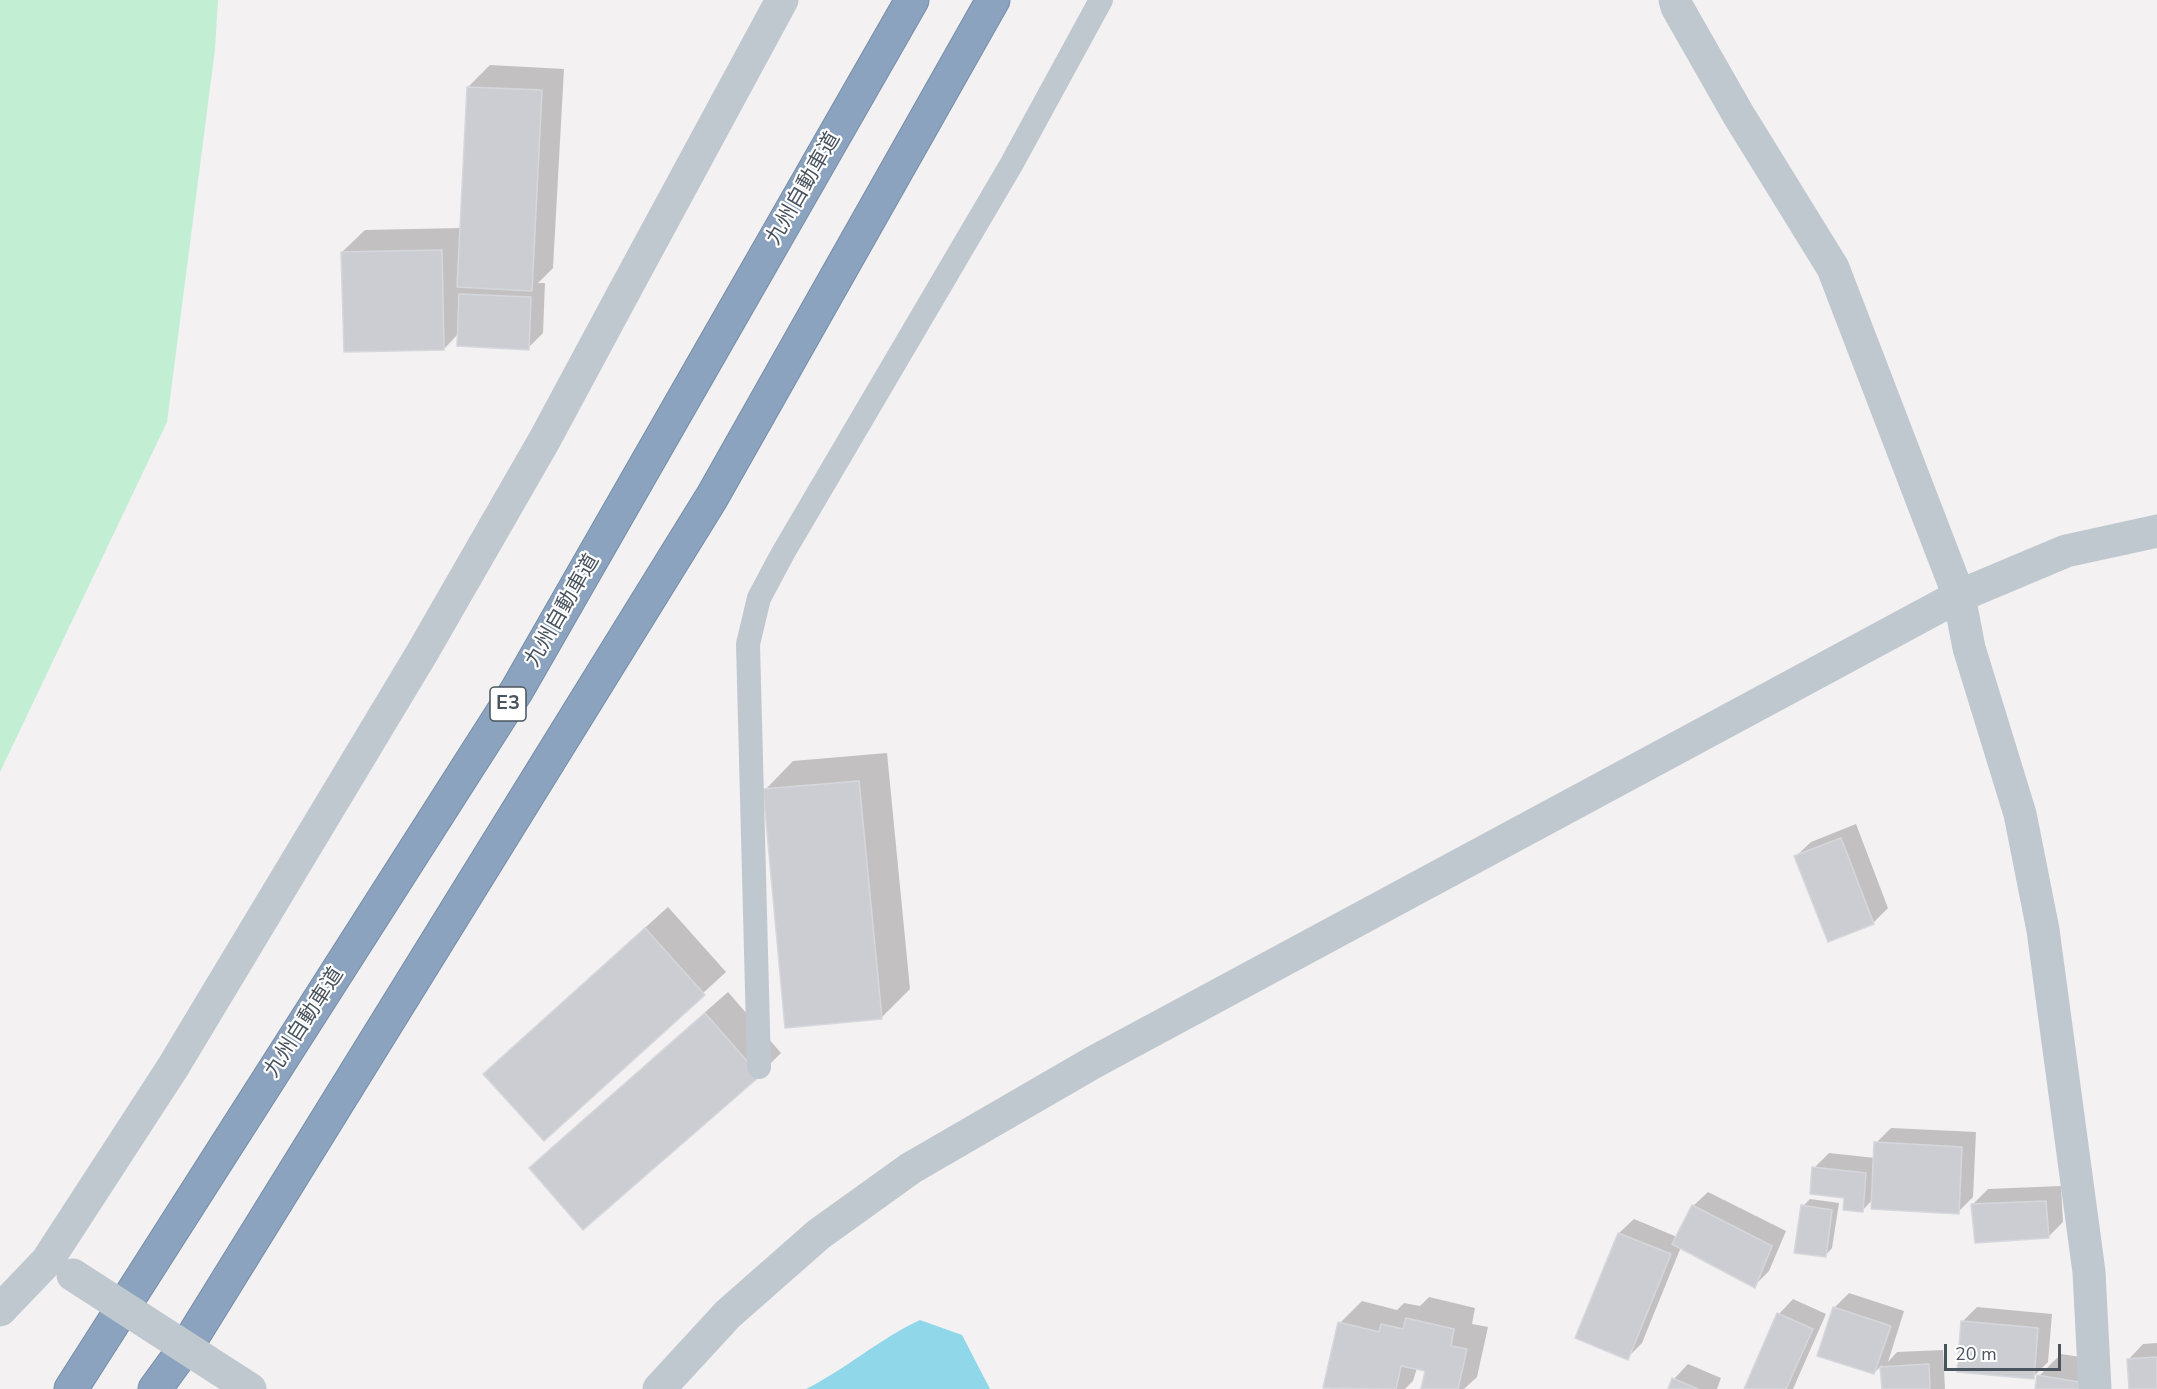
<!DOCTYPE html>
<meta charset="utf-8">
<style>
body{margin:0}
#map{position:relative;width:2157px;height:1389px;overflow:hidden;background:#f3f1f1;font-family:"Nunito Sans",sans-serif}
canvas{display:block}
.scale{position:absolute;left:1944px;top:1344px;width:117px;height:27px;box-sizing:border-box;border:3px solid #4a545e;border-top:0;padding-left:8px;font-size:18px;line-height:21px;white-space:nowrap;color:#4a545e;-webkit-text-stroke:4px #fff;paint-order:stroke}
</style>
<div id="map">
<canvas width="2157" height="1389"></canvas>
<div class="scale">20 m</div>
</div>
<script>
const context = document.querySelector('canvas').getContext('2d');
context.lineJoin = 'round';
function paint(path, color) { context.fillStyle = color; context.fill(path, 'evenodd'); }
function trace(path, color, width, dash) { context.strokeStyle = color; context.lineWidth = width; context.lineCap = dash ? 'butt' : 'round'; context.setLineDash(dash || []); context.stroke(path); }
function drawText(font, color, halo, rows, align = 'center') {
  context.font = font + ' "Nunito Sans","Noto Sans JP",sans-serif'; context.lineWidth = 4.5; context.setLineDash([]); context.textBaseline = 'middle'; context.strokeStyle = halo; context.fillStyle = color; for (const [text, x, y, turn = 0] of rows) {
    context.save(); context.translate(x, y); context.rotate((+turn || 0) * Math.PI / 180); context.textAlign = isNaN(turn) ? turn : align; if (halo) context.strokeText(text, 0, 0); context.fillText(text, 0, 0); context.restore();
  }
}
const green = new Path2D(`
 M 0,0 L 218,0 L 215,49 L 167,422 L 0,772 Z`);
const water = new Path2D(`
 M 920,1320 L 962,1335 L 990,1389 L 806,1389 C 846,1369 879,1339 920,1320 Z`);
const shadow = new Path2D(`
 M 490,65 L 564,69 L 553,268 L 538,283 L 545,283 L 543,333 L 528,348 L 459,333 L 444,349 L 342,252 L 365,230 L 461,228 L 468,87 Z
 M 887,753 L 910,989 L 881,1018 L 765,790 L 793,761 Z
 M 1856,824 L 1888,908 L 1873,923 L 1796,856 L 1811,842 Z
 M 668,907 L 726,972 L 544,1139 L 507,1052 Z
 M 728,992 L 781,1053 L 759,1075 L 531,1168 L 553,1146 Z
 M 1891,1128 L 1976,1132 L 1973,1197 L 1958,1212 L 1873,1199 L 1862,1211 L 1814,1168 L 1829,1153 L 1875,1158 L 1876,1143 Z
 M 2061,1186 L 2063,1222 L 2048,1237 L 1973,1204 L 1988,1189 Z
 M 1708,1192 L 1786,1231 L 1769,1271 L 1754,1286 L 1681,1247 L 1642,1343 L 1627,1358 L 1619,1233 L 1634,1219 L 1677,1237 L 1693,1206 Z
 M 1810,1199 L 1839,1203 L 1832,1248 L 1825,1256 L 1803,1206 Z
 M 1849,1293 L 1904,1311 L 1888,1362 L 1897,1352 L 1943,1350 L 1945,1389 L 1883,1389 L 1882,1365 L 1874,1373 L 1834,1308 Z
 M 1429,1297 L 1475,1308 L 1472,1324 L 1488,1327 L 1477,1377 L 1464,1389 L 1423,1389 L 1427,1370 L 1417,1368 L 1413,1381 L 1405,1389 L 1332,1389 L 1325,1387 L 1340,1323 L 1362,1301 L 1397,1310 L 1404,1303 L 1420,1306 Z
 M 1793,1299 L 1826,1314 L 1793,1389 L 1745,1389 L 1779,1314 Z
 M 1977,1307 L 2052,1314 L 2048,1362 L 2033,1377 L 1962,1322 Z
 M 2157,1343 L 2157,1389 L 2130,1389 L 2129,1359 L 2143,1344 Z
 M 2061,1354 L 2100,1360 L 2096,1389 L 2037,1389 L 2039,1376 Z
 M 1688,1364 L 1721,1378 L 1717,1389 L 1669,1389 L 1674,1379 Z`);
const building = new Path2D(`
 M 467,87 L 542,90 L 532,291 L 457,287 Z
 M 442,250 L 444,350 L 344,352 L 341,252 Z
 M 459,294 L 531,297 L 529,350 L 457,346 Z
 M 859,781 L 882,1019 L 785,1028 L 763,789 Z
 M 1841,838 L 1874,924 L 1828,942 L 1794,856 Z
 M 645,928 L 705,995 L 544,1141 L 483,1074 Z
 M 705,1013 L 760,1076 L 583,1230 L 529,1168 Z
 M 1874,1142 L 1962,1147 L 1959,1214 L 1871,1209 Z
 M 1812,1167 L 1866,1173 L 1863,1212 L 1843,1210 L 1844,1198 L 1810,1194 Z
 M 2046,1201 L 2049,1238 L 1975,1243 L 1971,1204 Z
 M 1692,1205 L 1772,1246 L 1755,1288 L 1672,1244 Z
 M 1801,1205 L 1832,1210 L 1826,1257 L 1794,1253 Z
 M 1618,1233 L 1671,1254 L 1628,1360 L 1575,1338 Z
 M 1833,1307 L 1891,1326 L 1874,1374 L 1817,1356 Z
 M 1777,1313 L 1813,1329 L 1786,1389 L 1744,1389 Z
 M 1406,1318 L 1454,1329 L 1451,1346 L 1467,1349 L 1458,1389 L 1421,1389 L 1425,1371 L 1401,1366 L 1396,1389 L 1323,1388 L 1338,1322 L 1379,1332 L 1381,1324 L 1403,1329 Z
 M 1961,1321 L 2038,1328 L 2034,1379 L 1957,1372 Z
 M 2157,1357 L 2157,1389 L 2129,1389 L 2127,1359 Z
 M 1929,1364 L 1930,1389 L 1882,1389 L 1880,1367 Z
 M 2037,1375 L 2079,1382 L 2078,1389 L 2035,1389 Z
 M 1672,1378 L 1698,1389 L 1668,1389 Z`);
const service = new Path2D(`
 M 759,1067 L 748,644 L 759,598 L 783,553 L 1011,165 L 1101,0`);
const minor = new Path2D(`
 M 1675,0 L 1677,7 L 1738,114 L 1833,268 L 1959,596 L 1969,648 L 2020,814 L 2043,930 L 2089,1272 L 2095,1389
 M 0,1310 L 47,1261 L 173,1067 L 422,653 L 545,439 L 624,292
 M 659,1389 L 728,1314 L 819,1234 L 911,1168 L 1094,1062 L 1959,596 L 2066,551 L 2157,531`);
const tertiary = new Path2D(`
 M 624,292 L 782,0`);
const motorway = new Path2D(`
 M 71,1389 L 517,690 L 912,0
 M 155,1389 L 190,1341 L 712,497 L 993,0`);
const minorBridge = new Path2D(`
 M 73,1275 L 250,1389`);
const shields = [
 [508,704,36]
];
const shieldNames = [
 ["E3",508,704]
];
const streetNames = [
 ["九州自動車道",804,189,-60],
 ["九州自動車道",563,611,-60],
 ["九州自動車道",305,1023,-57]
];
paint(green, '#c2eed4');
paint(water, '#91d7ea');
paint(shadow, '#0003');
paint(building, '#cbcdd3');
trace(building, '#d6d7dc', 1.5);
trace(motorway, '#768eaa', 35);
trace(service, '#c0c8cf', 24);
trace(minor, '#c0c8cf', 33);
trace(tertiary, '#c0c8cf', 33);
trace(motorway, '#8ba3be', 33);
trace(minorBridge, '#c0c8cf', 33);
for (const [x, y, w] of shields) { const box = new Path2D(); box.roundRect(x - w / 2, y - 17, w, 34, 4.5); context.fillStyle = '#fff'; context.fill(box); trace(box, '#4a545e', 1.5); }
drawText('bold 20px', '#4a545e', null, shieldNames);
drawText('21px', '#4a545e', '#fff', streetNames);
</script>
